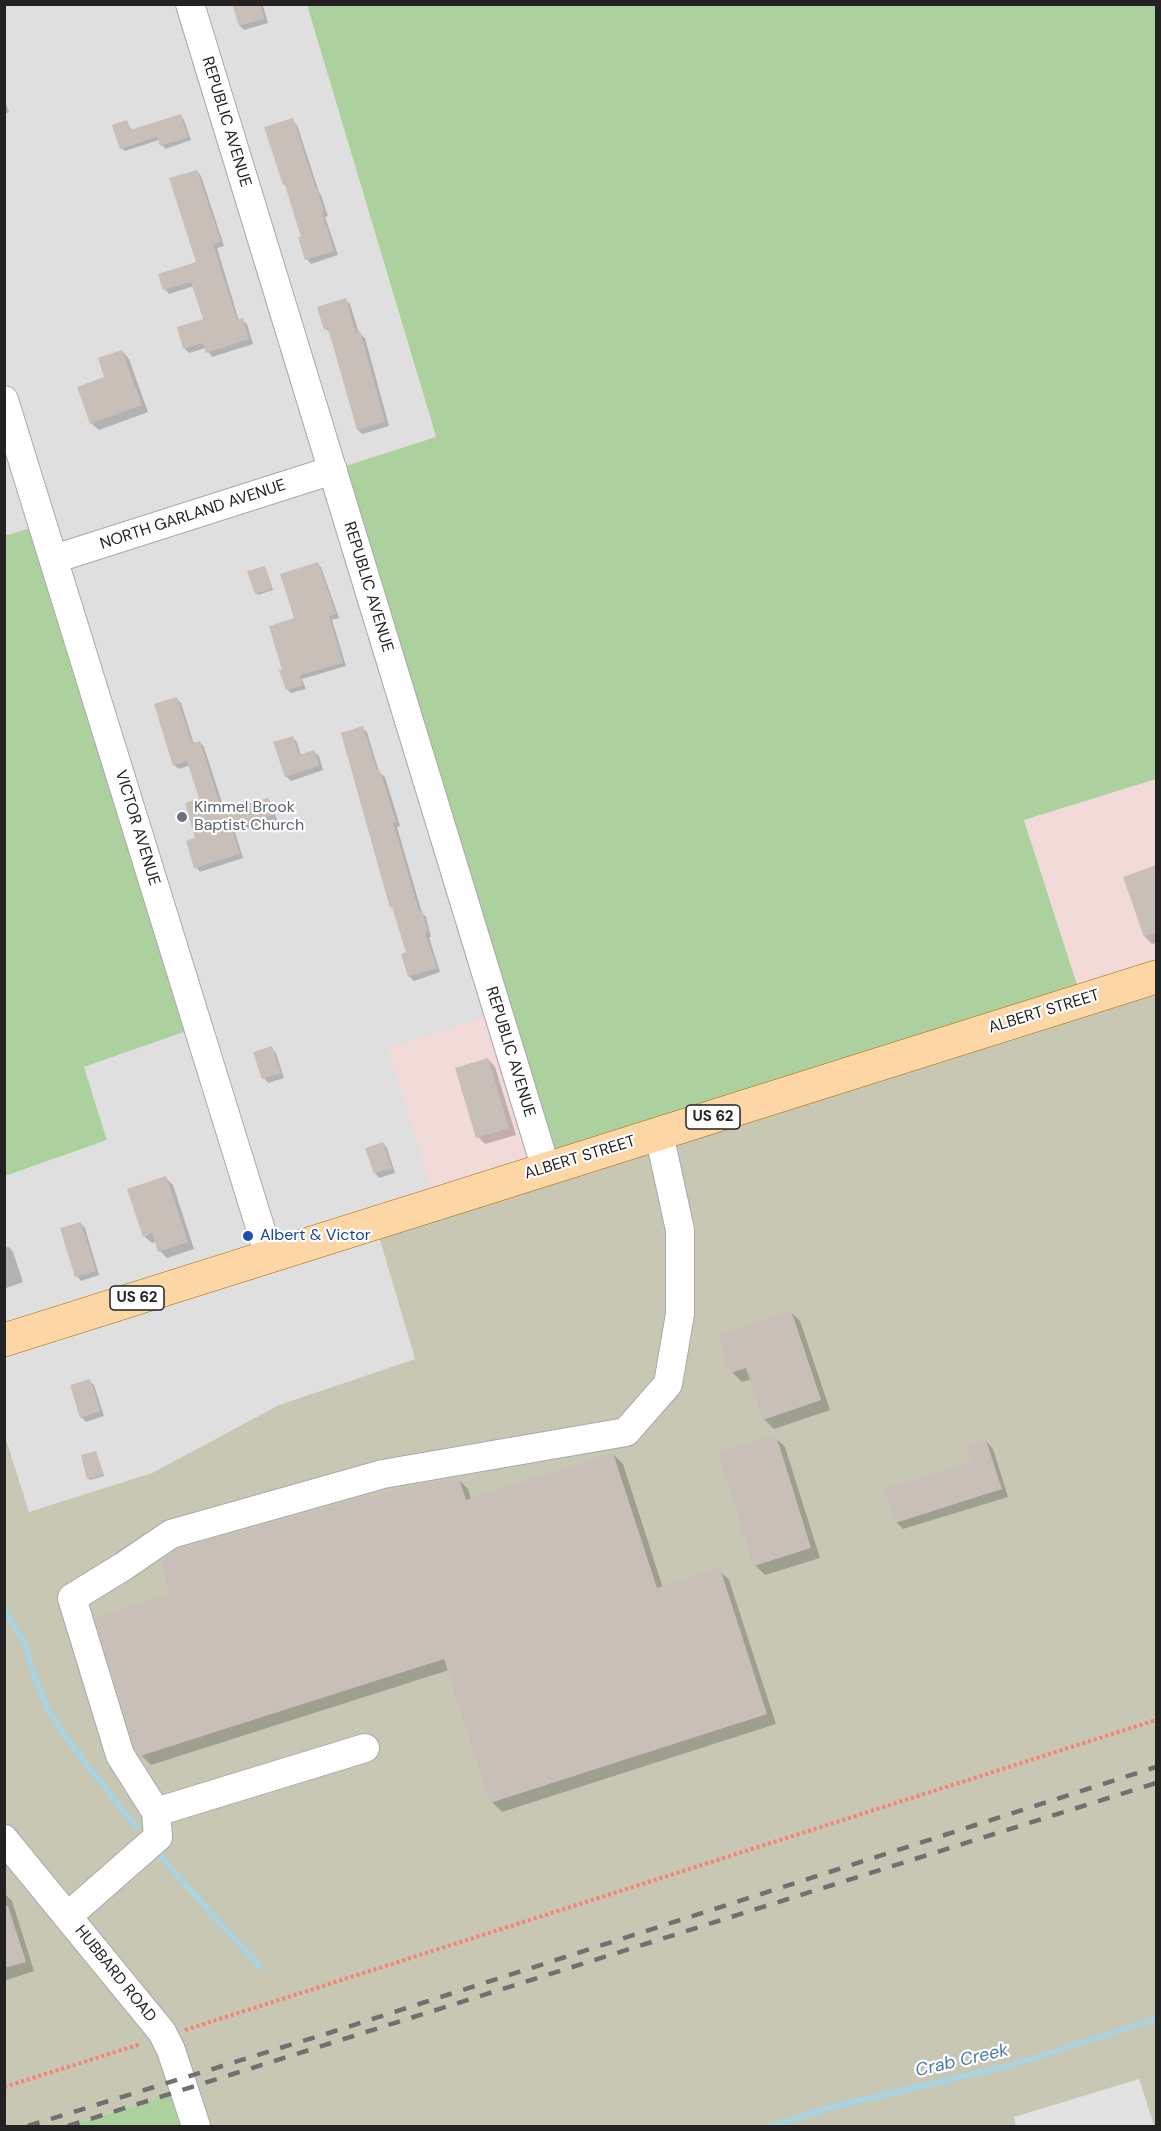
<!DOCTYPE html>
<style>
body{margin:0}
#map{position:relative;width:1161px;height:2131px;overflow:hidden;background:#f2efe9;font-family:"DM Sans",sans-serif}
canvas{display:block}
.frame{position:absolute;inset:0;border:6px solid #222;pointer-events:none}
</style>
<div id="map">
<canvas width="1161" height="2131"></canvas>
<div class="frame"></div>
</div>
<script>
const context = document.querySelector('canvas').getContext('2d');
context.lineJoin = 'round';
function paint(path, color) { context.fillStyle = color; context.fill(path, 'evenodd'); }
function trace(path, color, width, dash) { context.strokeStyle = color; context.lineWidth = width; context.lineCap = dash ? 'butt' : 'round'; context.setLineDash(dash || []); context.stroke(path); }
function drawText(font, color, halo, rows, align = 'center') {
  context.font = font + ' "DM Sans",sans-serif'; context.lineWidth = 4.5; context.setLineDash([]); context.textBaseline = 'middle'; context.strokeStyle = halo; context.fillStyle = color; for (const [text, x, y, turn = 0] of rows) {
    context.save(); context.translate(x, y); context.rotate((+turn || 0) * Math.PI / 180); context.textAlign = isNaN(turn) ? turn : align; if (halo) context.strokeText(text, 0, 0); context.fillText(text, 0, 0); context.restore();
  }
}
const residential = new Path2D(`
 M 5,5 L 307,5 L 436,438 L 333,470 L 498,1013 L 436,1204 L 375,1223 L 415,1359 L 279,1405 L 152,1473 L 29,1513 L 5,1432 L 5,1176 L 107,1140 L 84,1067 L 197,1027 L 43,524 L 5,536 Z`);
const commercial = new Path2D(`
 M 1156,779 L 1156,977 L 1082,1000 L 1024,819 Z
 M 498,1013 L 546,1169 L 436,1204 L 388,1048 Z`);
const construction = new Path2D(`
 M 1156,977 L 1156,2126 L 196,2126 L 184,2090 L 68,2126 L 5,2126 L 4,1432 L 29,1512 L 152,1473 L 279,1405 L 415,1359 L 375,1223 Z`);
const forest = new Path2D(`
 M 307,5 L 1156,5 L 1156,779 L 1024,820 L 1082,1000 L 546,1169 L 333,470 L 436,437 Z
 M 43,524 L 198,1027 L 84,1067 L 107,1140 L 5,1176 L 4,536 Z
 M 184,2090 L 196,2126 L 68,2126 Z`);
const parking = new Path2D(`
 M 1139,2079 L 1154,2126 L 1016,2126 L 1014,2117 Z`);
const shadow = new Path2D(`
 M 234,4 L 266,4 L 263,6 L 268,23 L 244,30 L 240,26 Z
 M 4,98 L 9,112 L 4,114 Z
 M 181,116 L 184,120 L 191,140 L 165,149 L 159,140 L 125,151 L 121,148 L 127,121 L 132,131 Z
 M 292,120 L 297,125 L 319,192 L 321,195 L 328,216 L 325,217 L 338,255 L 311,264 L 307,259 L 302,238 Z
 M 197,171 L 201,176 L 224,246 L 217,248 L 239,321 L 242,320 L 247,324 L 253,344 L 212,357 L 206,348 L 189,353 L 185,349 L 178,328 L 205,320 L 194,286 L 169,294 L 165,289 L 198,263 Z
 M 345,300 L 350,304 L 359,333 L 365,338 L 389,426 L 362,434 L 358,430 L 330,333 L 326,329 Z
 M 122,351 L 129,359 L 148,412 L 99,430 L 91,423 L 106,378 Z
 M 317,563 L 321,567 L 339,618 L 332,620 L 346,666 L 302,679 L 306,689 L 291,693 L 287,689 L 284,671 L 295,619 Z
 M 266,569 L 273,590 L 258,595 L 256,593 Z
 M 177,699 L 181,703 L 194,744 L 200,742 L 204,747 L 225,812 L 268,799 L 272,804 L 277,820 L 235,832 L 243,858 L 200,872 L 196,867 L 201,799 L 190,765 L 179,769 L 174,765 Z
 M 362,728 L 367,732 L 379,772 L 385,777 L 400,826 L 397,827 L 422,913 L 426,917 L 431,937 L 429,937 L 440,972 L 414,981 L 409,976 L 408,953 Z
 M 292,737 L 297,742 L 301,756 L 314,752 L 319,756 L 323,770 L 291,781 L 286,776 Z
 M 1156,867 L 1156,943 L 1152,944 L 1145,937 L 1125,878 Z
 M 271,1048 L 276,1053 L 284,1078 L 268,1083 L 264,1078 Z
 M 488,1059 L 495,1067 L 516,1135 L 485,1144 L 478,1137 Z
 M 383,1143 L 387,1148 L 395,1173 L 379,1178 L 375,1173 Z
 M 166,1178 L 173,1185 L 194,1249 L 167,1258 L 160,1251 L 157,1241 L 152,1243 L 144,1236 Z
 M 80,1223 L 85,1228 L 99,1275 L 81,1281 L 77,1276 Z
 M 9,1247 L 13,1252 L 23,1282 L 6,1288 L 4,1248 Z
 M 790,1311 L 800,1321 L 830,1410 L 774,1429 L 764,1419 L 751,1379 L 742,1382 L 732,1372 Z
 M 89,1381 L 94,1385 L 104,1416 L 86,1422 L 81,1417 Z
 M 775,1437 L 785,1447 L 820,1558 L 765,1575 L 755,1565 Z
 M 986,1441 L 993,1449 L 1008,1497 L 903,1529 L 896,1522 L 974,1463 Z
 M 96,1452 L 104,1476 L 90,1480 L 88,1478 Z
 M 613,1454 L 623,1464 L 663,1588 L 719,1570 L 729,1580 L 776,1724 L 502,1812 L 492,1802 L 449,1670 L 151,1765 L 141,1755 L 173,1595 L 371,1498 L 458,1479 L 468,1489 L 471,1500 Z
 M 4,1893 L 12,1901 L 34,1971 L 4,1981 Z`);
const stream = new Path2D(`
 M 4,1609 L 24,1642 L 36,1681 L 49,1712 L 70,1743 L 137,1828
 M 158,1854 L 260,1967
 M 772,2126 L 828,2108 L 1012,2065 L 1156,2019`);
const building = new Path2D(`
 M 232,4 L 260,4 L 264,19 L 239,26 Z
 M 181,114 L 188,137 L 160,146 L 157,137 L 120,149 L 112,125 L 127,120 L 130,130 Z
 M 293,118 L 316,189 L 317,189 L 324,211 L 322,212 L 334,251 L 305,260 L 298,237 L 301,237 L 285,185 L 283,185 L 264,127 Z
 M 197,170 L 221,242 L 213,244 L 237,320 L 243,318 L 249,339 L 206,353 L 203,343 L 183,349 L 177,327 L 203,319 L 191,282 L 163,290 L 158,274 L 196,262 L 169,178 Z
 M 346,298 L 356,333 L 360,331 L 385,422 L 357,430 L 328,328 L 324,330 L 317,307 Z
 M 122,350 L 142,405 L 90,424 L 77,387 L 104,377 L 98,358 Z
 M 318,562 L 336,614 L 329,616 L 343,663 L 300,675 L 303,685 L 286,690 L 279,670 L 282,670 L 269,626 L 294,618 L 280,574 Z
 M 265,566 L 272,589 L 255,594 L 247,571 Z
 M 177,697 L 192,743 L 200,741 L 222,811 L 268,798 L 274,815 L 232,828 L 240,854 L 194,868 L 186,841 L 195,838 L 185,803 L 199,798 L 187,761 L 173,766 L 154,704 Z
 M 363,726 L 377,771 L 380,770 L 389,799 L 396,822 L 393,822 L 419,911 L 422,910 L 428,932 L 425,933 L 437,968 L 408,977 L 401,954 L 406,952 L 392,907 L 390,908 L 341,733 Z
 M 293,736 L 299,755 L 314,750 L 319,766 L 285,777 L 273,742 Z
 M 1156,865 L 1156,933 L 1144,937 L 1123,877 Z
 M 272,1046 L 281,1073 L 262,1079 L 253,1052 Z
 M 488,1058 L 509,1128 L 476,1138 L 455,1068 Z
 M 383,1142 L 392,1168 L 374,1174 L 365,1148 Z
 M 166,1176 L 188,1242 L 158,1252 L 152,1233 L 143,1237 L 127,1189 Z
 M 81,1222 L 96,1271 L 75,1277 L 60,1228 Z
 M 791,1310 L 821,1400 L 763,1420 L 746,1368 L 730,1373 L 718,1336 Z
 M 90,1379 L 100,1411 L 80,1418 L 70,1385 Z
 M 776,1435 L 811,1548 L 754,1566 L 718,1453 Z
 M 986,1440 L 1002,1489 L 895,1523 L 884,1489 L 972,1462 L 967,1446 Z
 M 96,1451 L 103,1475 L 87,1479 L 81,1455 Z
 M 613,1453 L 657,1588 L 720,1568 L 767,1714 L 490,1803 L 444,1659 L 140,1756 L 135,1748 L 95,1618 L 171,1594 L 161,1561 L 178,1549 L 370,1495 L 371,1497 L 396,1489 L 459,1478 L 466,1500 Z
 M 4,1906 L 8,1906 L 26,1962 L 4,1968 Z`);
const path = new Path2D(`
 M 185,2030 L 1156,1720
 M 4,2087 L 141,2044`);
const minor = new Path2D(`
 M 190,4 L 546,1169
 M 4,400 L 269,1256
 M 54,559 L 333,470
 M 156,1812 L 365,1748
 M 4,1839 L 162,2032 L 171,2050 L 196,2126
 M 68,1916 L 158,1837 L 156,1812 L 120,1755 L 72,1598 L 124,1566 L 171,1534 L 383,1474 L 626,1432 L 668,1384 L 680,1314 L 680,1230 L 659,1134`);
const major = new Path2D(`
 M 4,1340 L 1156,977`);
const rail = new Path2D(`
 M 28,2126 L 332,2032 L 1156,1767
 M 68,2126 L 1156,1783`);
const markers = [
 [182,817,6,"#6b7280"],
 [248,1236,6,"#1a4fb4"]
];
const shields = [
 [713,1117,54],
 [137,1298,54]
];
const shieldNames = [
 ["US 62",713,1117],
 ["US 62",137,1298]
];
const streetNames = [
 ["REPUBLIC AVENUE",226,122,73],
 ["NORTH GARLAND AVENUE",193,515,-18],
 ["REPUBLIC AVENUE",368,587,73],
 ["VICTOR AVENUE",137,828,73],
 ["ALBERT STREET",1044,1012,-17],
 ["REPUBLIC AVENUE",510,1052,73],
 ["ALBERT STREET",580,1158,-17],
 ["HUBBARD ROAD",115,1974,51]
];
const worshipNames = [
 ["Kimmel Brook",194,808],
 ["Baptist Church",194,826]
];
const transitNames = [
 ["Albert & Victor",260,1236]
];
const waterNames = [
 ["Crab Creek",962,2061,-13]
];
paint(residential, '#e0dfdf');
paint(commercial, '#f2dad9');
paint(construction, '#c7c7b4');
paint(forest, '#add19e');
paint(parking, '#e2e2e2');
paint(shadow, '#0003');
trace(stream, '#aad3df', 6);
paint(building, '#c7bfb8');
trace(minor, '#a9a9a9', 30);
trace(major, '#a06b00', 34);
trace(path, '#fa8072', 4, [3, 3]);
trace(minor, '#fff', 28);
trace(major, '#fcd6a4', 33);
trace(rail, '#707070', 4.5, [12, 12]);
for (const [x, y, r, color] of markers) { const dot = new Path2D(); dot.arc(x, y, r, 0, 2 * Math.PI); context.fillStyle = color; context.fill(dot); trace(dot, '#fff', 2); }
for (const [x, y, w] of shields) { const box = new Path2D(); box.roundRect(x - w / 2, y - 12, w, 24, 4.5); context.fillStyle = '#fff'; context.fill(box); trace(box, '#222', 1.5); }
drawText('bold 15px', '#222', null, shieldNames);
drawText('16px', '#222', '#fff', streetNames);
drawText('16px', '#5b616d', '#fff', worshipNames, 'left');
drawText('16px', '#164399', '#fff', transitNames, 'left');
drawText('italic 18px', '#4a7aab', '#fff', waterNames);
</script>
